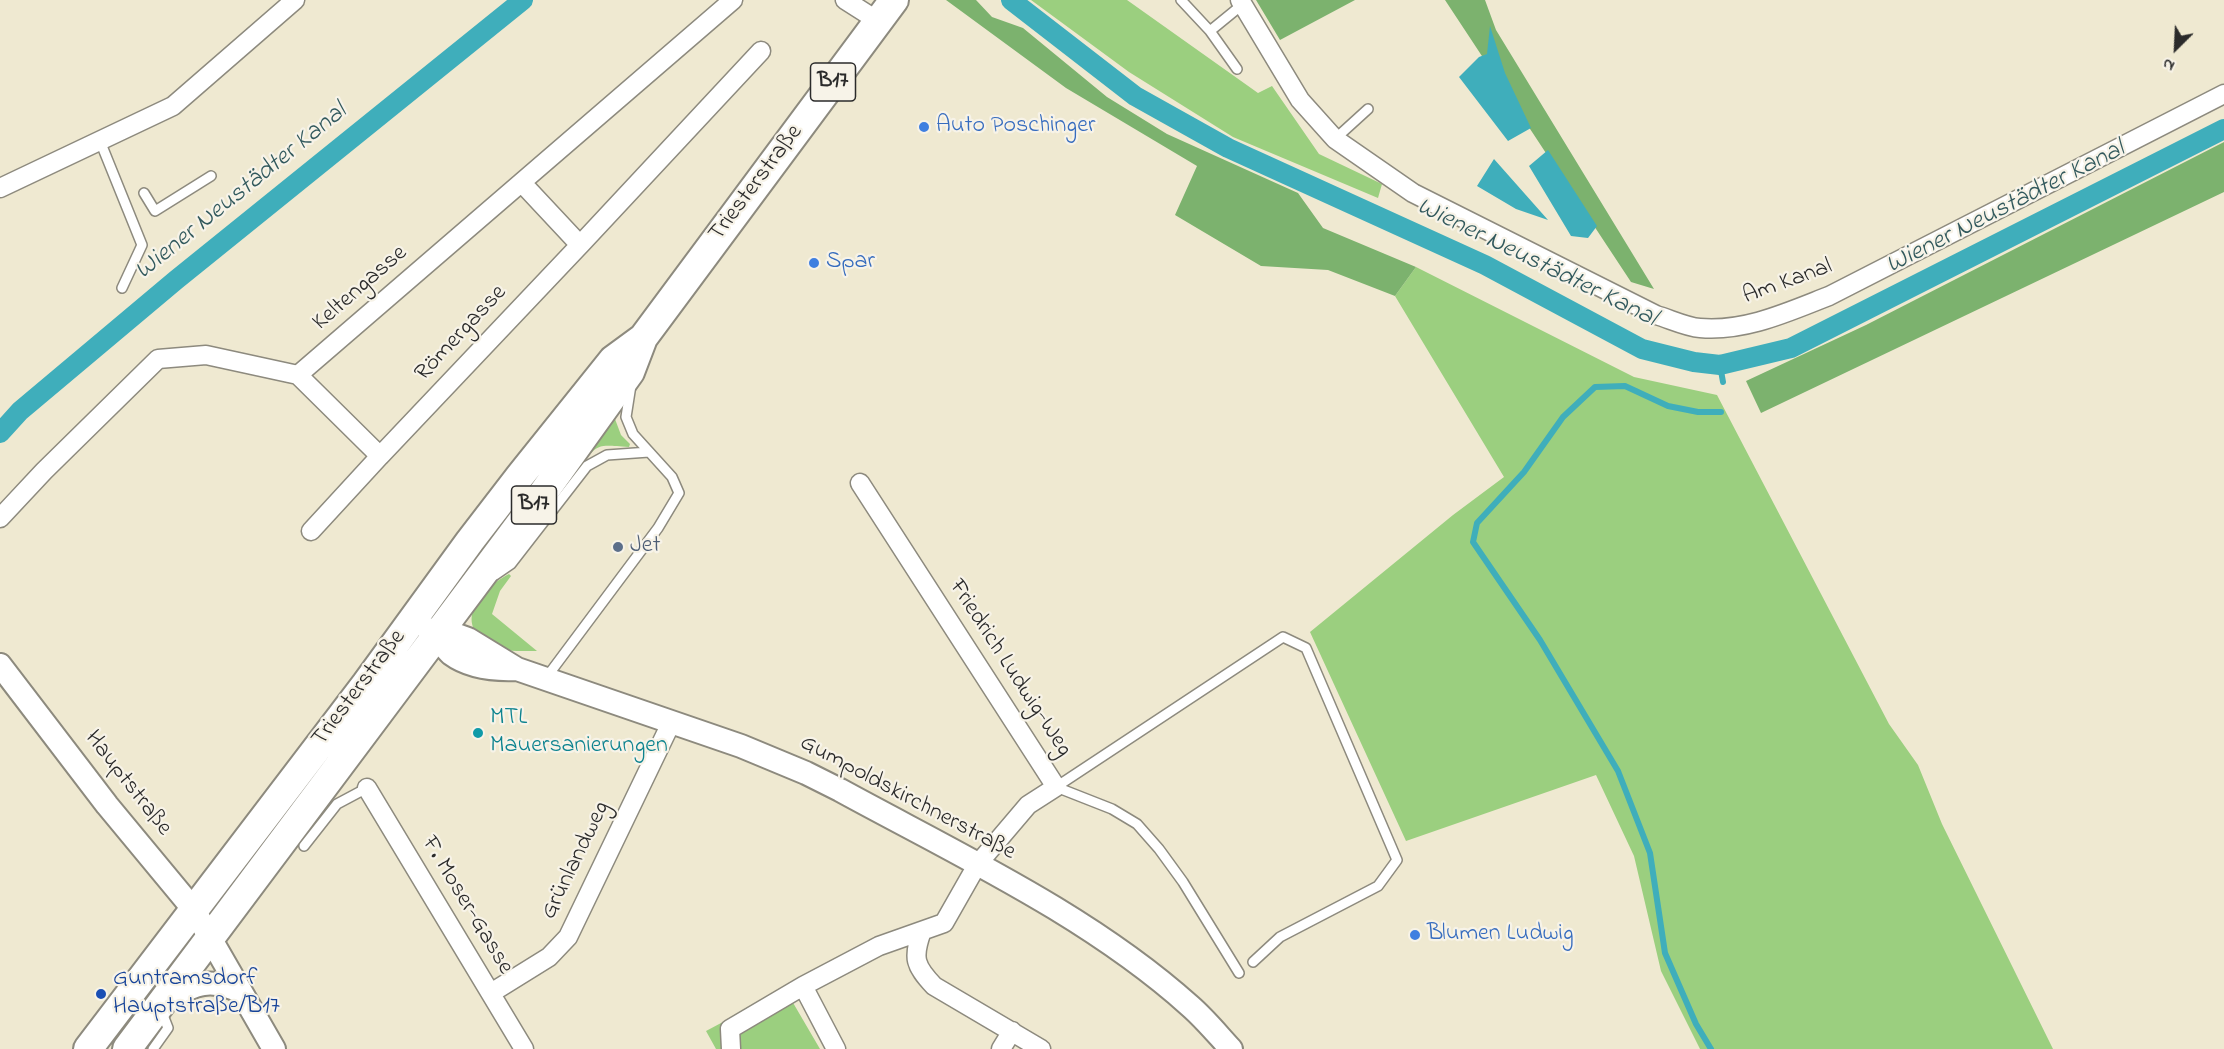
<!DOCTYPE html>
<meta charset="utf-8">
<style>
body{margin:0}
#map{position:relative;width:2224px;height:1049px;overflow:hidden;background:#efe9d1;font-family:"Indie Flower",sans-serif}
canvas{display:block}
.north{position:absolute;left:2146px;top:18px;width:60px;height:60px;-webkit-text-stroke:4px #f7f3e8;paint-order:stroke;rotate:204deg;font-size:16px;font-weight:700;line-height:24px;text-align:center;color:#2b2b2b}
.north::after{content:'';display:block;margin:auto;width:21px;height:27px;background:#2b2b2b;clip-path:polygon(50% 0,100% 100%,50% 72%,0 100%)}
</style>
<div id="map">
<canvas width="2224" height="1049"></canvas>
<div class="north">N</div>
</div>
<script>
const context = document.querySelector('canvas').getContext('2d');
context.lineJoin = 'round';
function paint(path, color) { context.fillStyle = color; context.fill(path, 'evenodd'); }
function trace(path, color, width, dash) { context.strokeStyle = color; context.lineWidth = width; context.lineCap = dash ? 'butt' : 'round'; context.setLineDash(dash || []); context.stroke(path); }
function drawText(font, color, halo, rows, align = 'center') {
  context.font = font + ' "Indie Flower",sans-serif'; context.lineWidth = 4.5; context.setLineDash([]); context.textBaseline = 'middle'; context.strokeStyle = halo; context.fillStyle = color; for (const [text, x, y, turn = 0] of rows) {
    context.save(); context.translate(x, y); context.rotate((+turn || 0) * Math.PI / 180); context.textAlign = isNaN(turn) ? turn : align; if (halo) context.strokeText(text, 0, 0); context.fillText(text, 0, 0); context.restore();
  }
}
const green = new Path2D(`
 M 1031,0 L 1127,0 L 1258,93 L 1272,86 L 1319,154 L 1382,184 L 1378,198 L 1233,137 L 1129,72 Z
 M 1416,267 L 1634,377 L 1717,395 L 1889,724 L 1918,765 L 1942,824 L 2053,1049 L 1700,1049 L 1661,971 L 1634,856 L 1596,775 L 1406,841 L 1310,632 L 1453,515 L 1504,477 L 1395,296 Z
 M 613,418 L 615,419 L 621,435 L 630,444 L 629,447 C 595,445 599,442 577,471 Z
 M 509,574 L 511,576 L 500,591 L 492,614 L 537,651 C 524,651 506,652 494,647 C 451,626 478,590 509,574 Z
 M 785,989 L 820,1049 L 716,1049 L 706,1031 Z`);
const forest = new Path2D(`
 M 946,0 L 976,0 L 992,17 L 1023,28 L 1107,97 L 1167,134 L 1298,193 L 1323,228 L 1416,267 L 1395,296 L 1328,270 L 1261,266 L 1175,215 L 1197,166 L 1066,88 Z
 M 1256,0 L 1355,0 L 1280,40 Z
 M 1445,0 L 1485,0 L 1496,30 L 1654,289 L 1631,282 Z
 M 2224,142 L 2224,192 L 1761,413 L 1746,381 L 1866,325 Z`);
const water = new Path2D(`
 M 1490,26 L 1505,73 L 1531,128 L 1508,141 L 1459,77 L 1479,57 L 1487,54 Z
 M 1548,150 L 1597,226 L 1588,238 L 1571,236 L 1529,166 Z
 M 1494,159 L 1548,220 L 1516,209 L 1477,186 Z`);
const stream = new Path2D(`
 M 1720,365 L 1723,382
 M 1711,1049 L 1696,1024 L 1665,953 L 1650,853 L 1618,771 L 1540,640 L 1473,542 L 1477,523 L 1524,472 L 1563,417 L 1595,387 L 1625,386 L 1668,406 L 1698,412 L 1721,412`);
const canal = new Path2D(`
 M 1011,0 L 1135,96 L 1228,148 L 1485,265 L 1642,349 L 1694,362 L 1720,365 L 1791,348 L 2224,129
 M 0,433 L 20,411 L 176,280 L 523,0`);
const service = new Path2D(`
 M 1181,0 L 1210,31 L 1237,69
 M 1210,31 L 1243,4
 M 1335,139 L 1368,109
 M 100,141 L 142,245 L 122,288
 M 144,193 L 155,211 L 211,176
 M 495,575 L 511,564 L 587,466 L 607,455 L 649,452
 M 546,678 L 658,528 L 679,493 L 672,477 L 633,434 L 626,417 L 631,385
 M 304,846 L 337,804 L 367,788
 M 1239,973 L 1183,882 L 1159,849 L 1137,824 L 1112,809 L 1056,787 L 1283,637 L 1306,648 L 1397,860 L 1378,886 L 1280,937 L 1253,962
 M 153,1049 L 168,1028 L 161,1010`);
const minor = new Path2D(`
 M 845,0 L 878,21
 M 1240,0 L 1300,100 L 1335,139 L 1413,193 L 1656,315 C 1670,319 1686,327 1700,328 C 1745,332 1788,312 1829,296 L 2224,94
 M 0,188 L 173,106 L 295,0
 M 580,245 L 761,51
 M 298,375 L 380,456 L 580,245 L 522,183
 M 0,518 L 44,471 L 158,359 L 206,355 L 298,375 L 733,0
 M 311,531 L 380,456
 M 367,788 L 524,1049
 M 922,931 C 912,958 915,966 934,986 L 1041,1049
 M 803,986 L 836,1049
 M 491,993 L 549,957 L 568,937 L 672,721
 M 731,1049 L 730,1029 L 803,986 L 879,946 L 944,923 L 977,865 L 1028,805 L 1056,787 L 860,483
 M 1001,1049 L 1012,1031`);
const tertiary = new Path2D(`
 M 428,629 C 438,636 443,647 451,654 C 470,668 495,670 517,669
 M 438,636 L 457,635 L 468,639 L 517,669 L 741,746 L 806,773 L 840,790 C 957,854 1090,916 1190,1006 C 1205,1019 1218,1035 1231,1049
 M 0,665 L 107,805 L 194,910 L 274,1049
 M 164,1000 C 194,985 209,976 241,992`);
const primary = new Path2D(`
 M 88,1049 L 366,684 L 470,541 L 520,476 L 613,360 L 643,338
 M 127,1049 L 541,496 L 630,372 L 643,338 L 894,0`);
const markers = [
 [924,127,6,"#3f7fe0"],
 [814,263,6,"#3f7fe0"],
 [618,547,6,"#5c6f8a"],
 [478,733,6,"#0f9aa8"],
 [1415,935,6,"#3f7fe0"],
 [101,994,6,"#1a4fb4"]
];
const shields = [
 [833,82,45],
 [534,505,45]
];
const shieldNames = [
 ["B17",833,82],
 ["B17",534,505]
];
const shopNames = [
 ["Auto Poschinger",936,127],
 ["Spar",826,263],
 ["Blumen Ludwig",1427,935]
];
const streetNames = [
 ["Triesterstraße",757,184,-53],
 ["Am Kanal",1788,283,-20],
 ["Keltengasse",361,289,-41],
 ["Römergasse",462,334,-47],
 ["Friedrich Ludwig-Weg",1009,669,57],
 ["Triesterstraße",360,689,-53],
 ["Hauptstraße",127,784,52],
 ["Gumpoldskirchnerstraße",907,799,28],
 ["Grünlandweg",577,861,-64],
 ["F. Moser-Gasse",466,906,59]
];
const serviceNames = [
 ["Jet",630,547]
];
const cultureNames = [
 ["MTL",490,719],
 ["Mauersanierungen",490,747]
];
const transitNames = [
 ["Guntramsdorf",113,980],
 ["Hauptstraße/B17",113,1008]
];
const waterNames = [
 ["Wiener Neustädter Kanal",242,193,-39],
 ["Wiener Neustädter Kanal",2006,209,-27],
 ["Wiener Neustädter Kanal",1536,264,26]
];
paint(green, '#9bcf7f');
paint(forest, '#7cb26e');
paint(water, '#3faebb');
trace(stream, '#3faebb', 6);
trace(canal, '#3faebb', 20);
trace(service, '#8d8a7e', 12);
trace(minor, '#8d8a7e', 21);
trace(tertiary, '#8d8a7e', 26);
trace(primary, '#8d8a7e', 32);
trace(service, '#fff', 9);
trace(minor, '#fff', 18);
trace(tertiary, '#fff', 22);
trace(primary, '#fff', 28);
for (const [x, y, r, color] of markers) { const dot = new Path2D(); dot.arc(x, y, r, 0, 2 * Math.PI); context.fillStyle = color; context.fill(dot); trace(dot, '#f7f3e8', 2); }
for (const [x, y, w] of shields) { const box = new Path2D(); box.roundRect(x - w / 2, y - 19, w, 38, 4.5); context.fillStyle = '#f7f3e8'; context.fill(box); trace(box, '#2b2b2b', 1.5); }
drawText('bold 22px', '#2b2b2b', null, shieldNames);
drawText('24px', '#366cbe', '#f7f3e8', shopNames, 'left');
drawText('24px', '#2b2b2b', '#f7f3e8', streetNames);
drawText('24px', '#4e5e75', '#f7f3e8', serviceNames, 'left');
drawText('24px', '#0d838f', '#f7f3e8', cultureNames, 'left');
drawText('24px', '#164399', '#f7f3e8', transitNames, 'left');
drawText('italic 26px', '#32595d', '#f7f3e8', waterNames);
</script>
